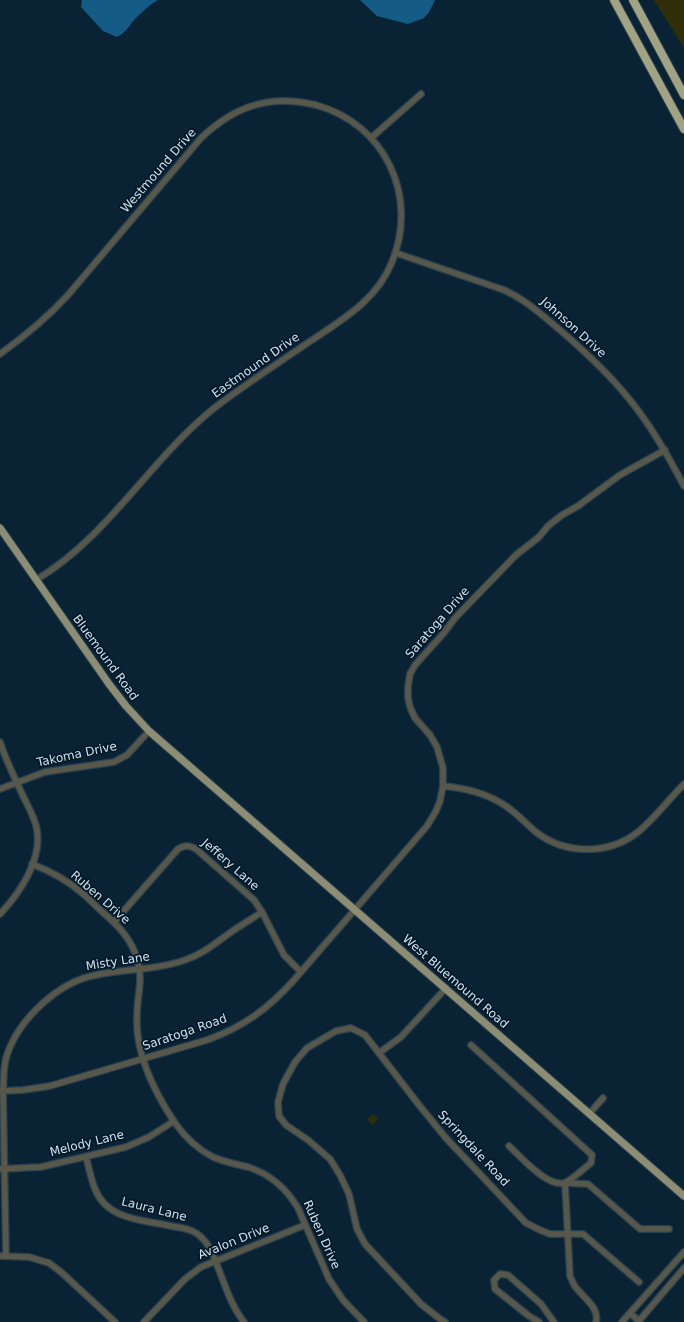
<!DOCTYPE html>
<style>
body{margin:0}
canvas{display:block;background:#0a2334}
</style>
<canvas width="684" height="1322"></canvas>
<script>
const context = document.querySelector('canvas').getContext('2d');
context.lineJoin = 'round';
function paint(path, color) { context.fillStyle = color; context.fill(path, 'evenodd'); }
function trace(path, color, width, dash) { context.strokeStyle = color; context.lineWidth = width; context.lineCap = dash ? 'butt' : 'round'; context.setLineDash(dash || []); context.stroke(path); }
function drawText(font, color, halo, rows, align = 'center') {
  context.font = font + ' "DejaVu Sans",sans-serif'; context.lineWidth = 3.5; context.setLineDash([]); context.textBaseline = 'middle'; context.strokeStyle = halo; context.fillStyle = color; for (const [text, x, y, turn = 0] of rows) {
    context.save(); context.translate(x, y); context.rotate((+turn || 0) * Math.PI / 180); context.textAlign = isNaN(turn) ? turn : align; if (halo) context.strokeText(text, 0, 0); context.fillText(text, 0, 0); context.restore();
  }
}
const green = new Path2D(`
 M 654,0 L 684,0 L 684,48 Z
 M 374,1114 L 378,1120 L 372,1125 L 367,1119 Z`);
const water = new Path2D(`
 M 82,0 L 158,0 C 149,5 141,13 133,21 C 128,28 125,33 117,37 L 103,31 L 81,7 Z
 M 360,0 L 435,0 L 429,12 L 424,18 L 408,24 L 377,16 Z`);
const minor = new Path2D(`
 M 371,138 L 421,94
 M 396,253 L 504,290 C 526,300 542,315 560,330 C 583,350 606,371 625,394 C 649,422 667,454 684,486
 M 0,354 C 25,336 47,318 68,295 L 201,138 C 216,124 232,112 252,106 C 273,99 295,100 316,105 C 385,124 419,196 392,262 C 377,300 342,320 309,342 C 277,364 244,385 213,409 C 149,461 108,537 36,580
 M 0,742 C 6,761 15,778 23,796 C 28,806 35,818 37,830 C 42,860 20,893 0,914
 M 443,786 C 464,788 483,792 501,803 C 514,810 524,822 536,832 C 565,855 609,855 638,832 C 655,818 669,799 684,784
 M 0,789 L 45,772 L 114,762 L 127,755 L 149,731
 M 32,864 C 50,871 67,880 82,893 C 87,897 92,902 97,907 C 115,923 132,937 138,962 C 143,980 137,997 137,1016 C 135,1053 155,1093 175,1123 C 185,1137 197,1149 213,1157 C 224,1162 236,1164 248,1167 C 270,1174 286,1188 298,1208 L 329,1279 L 343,1300 L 364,1322
 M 114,922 L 178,849 C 185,845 189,845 196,849 L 254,900 L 262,912 L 284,955 L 301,972
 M 471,1045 L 592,1155 L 591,1163 C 584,1168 571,1181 564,1183 C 547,1187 521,1157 509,1146
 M 379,1053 L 401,1037 L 446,988
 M 0,1091 L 23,1090 L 50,1086 L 207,1040 C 243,1027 268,1009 294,980 L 427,826 L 436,811 L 440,801 L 443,786 L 443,768 L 437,747 L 430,735 L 415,718 L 410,707 L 408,698 L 408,687 L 410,674 L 415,665 L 443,634 L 455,618 L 516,555 L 539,537 L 548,526 L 562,515 L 578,506 L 620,475 L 665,450
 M 589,1114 L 603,1098
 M 86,1157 C 89,1168 91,1179 95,1189 C 107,1220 143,1220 171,1226 C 182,1228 194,1229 202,1238 C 211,1246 214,1258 219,1270 C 226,1288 232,1307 244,1322
 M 0,1169 L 41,1167 L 126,1147 L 149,1137 L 174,1121
 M 0,1256 L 29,1257 L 49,1263 L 61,1272 L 115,1322
 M 6,1256 L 3,1091 C 4,1079 3,1066 7,1055 C 19,1019 58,982 96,975 C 125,969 157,970 185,960 C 204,954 218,941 234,930 C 243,924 253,918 262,912
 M 630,1313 L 639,1321
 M 144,1322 L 185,1279 L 201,1267 L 305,1225
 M 445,1322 L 440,1319 L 421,1304 L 365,1244 L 357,1229 L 349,1194 L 340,1175 L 330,1159 L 308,1140 L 286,1125 L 279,1116 L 278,1102 L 283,1084 L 295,1062 L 307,1048 L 336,1031 L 351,1028 L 365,1035 L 419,1105 L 445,1137 L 526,1223 L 540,1230 L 550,1234 L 583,1234 L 639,1282
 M 539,1322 L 529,1316 L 495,1289 L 494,1280 L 500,1274 L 508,1275 L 541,1304 L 554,1322
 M 596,1322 C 600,1307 581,1296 574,1285 C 573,1282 571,1279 570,1276 L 565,1183 L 588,1184 L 640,1229 L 669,1229
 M 622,1322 L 684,1252
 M 638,1322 L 684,1268`);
const major = new Path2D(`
 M 0,528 L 109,684 L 126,706 L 149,731 L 684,1196`);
const highway = new Path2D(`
 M 614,0 L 684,129
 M 633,0 L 684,95`);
const streetNames = [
 ["Westmound Drive",159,171,-49],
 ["Johnson Drive",573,328,42],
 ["Eastmound Drive",256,366,-35],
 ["Saratoga Drive",438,623,-49],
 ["Bluemound Road",105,658,54],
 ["Takoma Drive",77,755,-12],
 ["Jeffery Lane",230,865,41],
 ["Ruben Drive",100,898,41],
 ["Misty Lane",118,962,-9],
 ["West Bluemound Road",455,982,41],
 ["Saratoga Road",185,1033,-19],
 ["Melody Lane",87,1144,-14],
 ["Springdale Road",473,1149,47],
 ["Laura Lane",154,1210,14],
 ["Ruben Drive",321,1235,66],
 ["Avalon Drive",234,1242,-22]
];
paint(green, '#2f2e09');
paint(water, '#145b86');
trace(minor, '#2a4151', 8);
trace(major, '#2a4151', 9);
trace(highway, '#2a4151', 10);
trace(minor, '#57574a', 5.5);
trace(major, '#8d8d73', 7);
trace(highway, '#a2a383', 8);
drawText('12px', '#d1e0eb', '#021929', streetNames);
</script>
